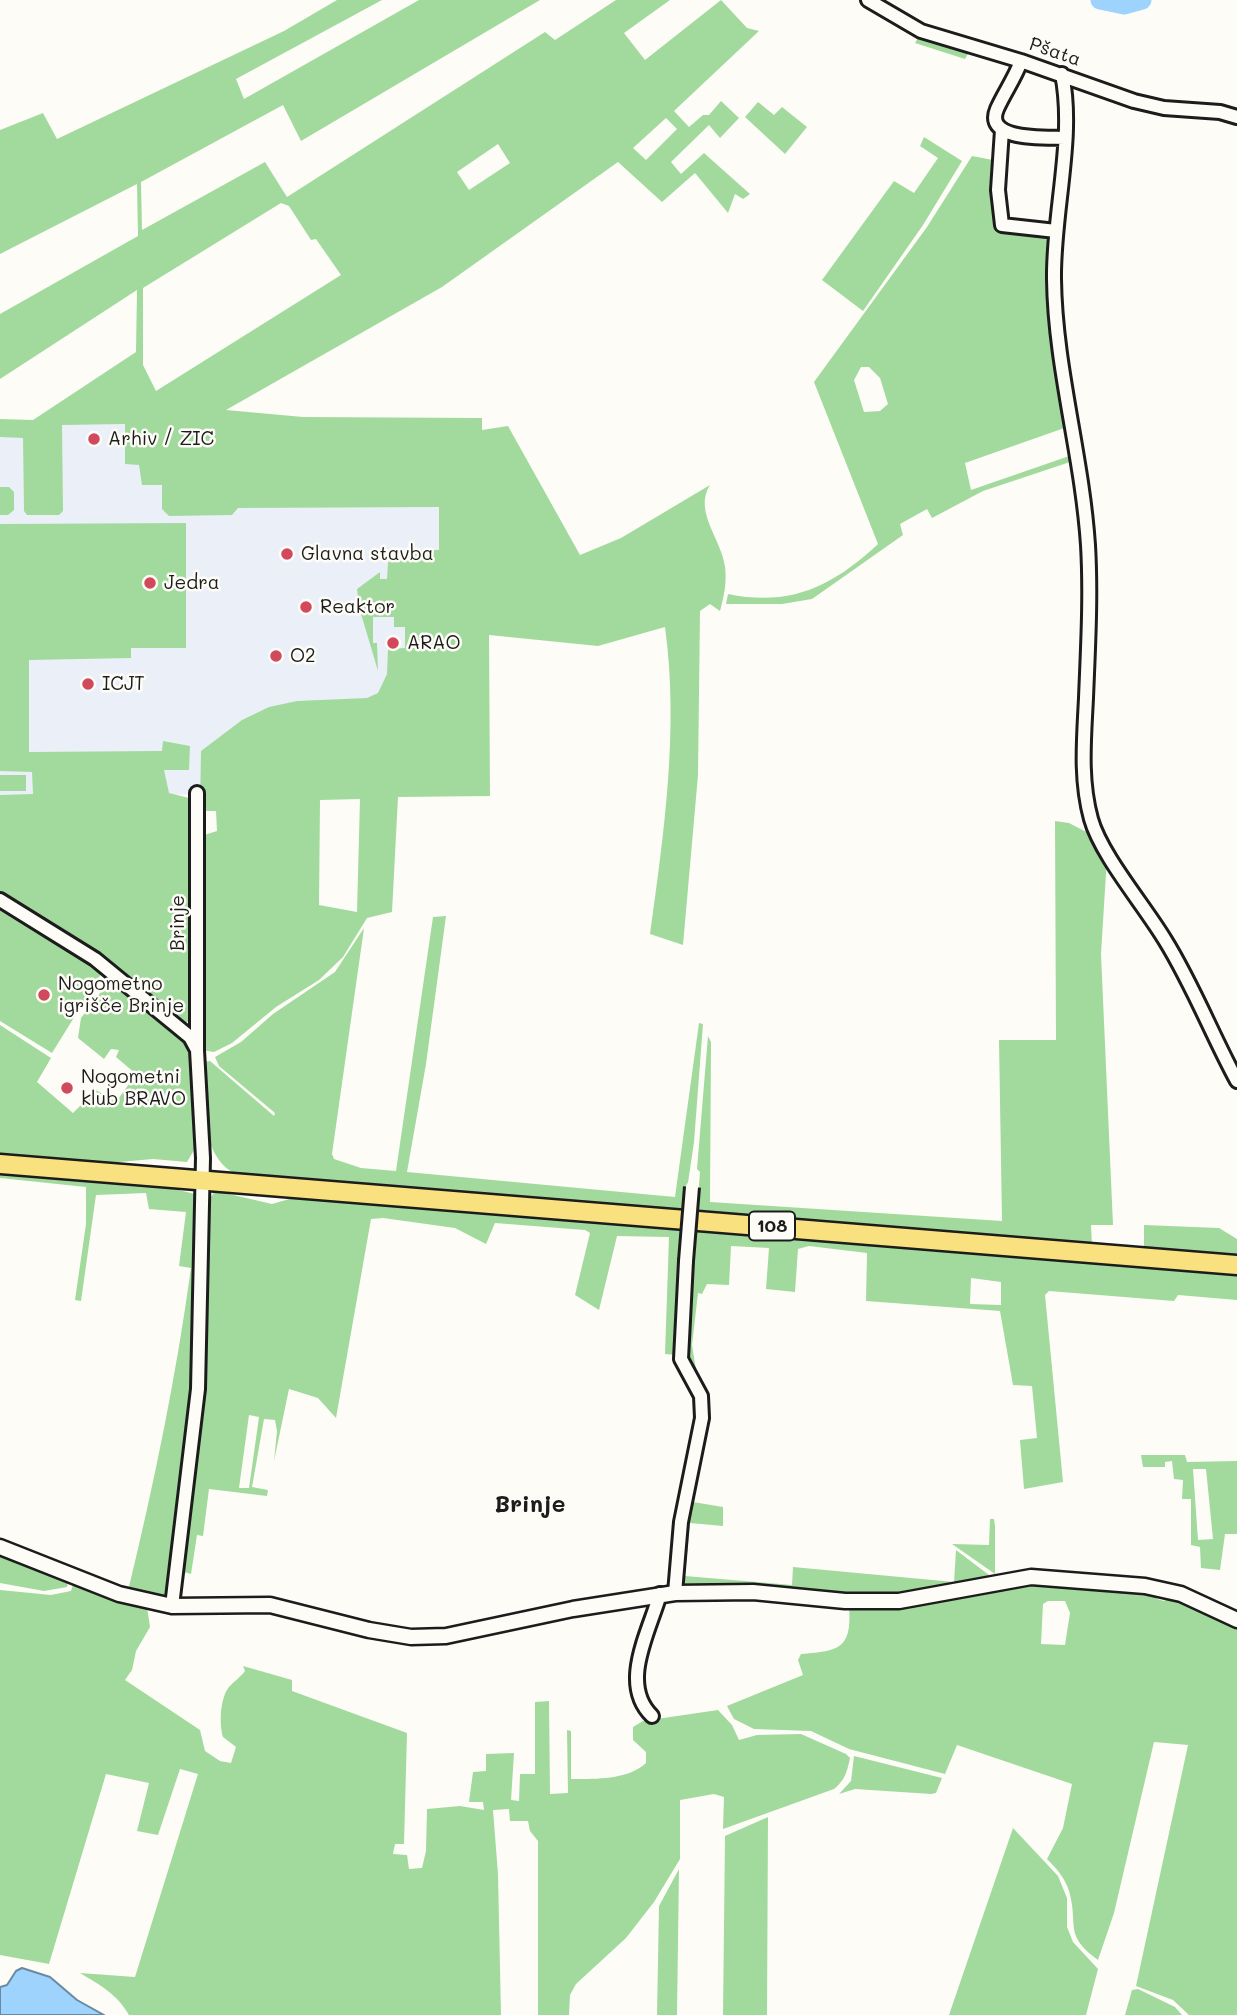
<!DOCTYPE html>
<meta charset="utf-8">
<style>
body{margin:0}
canvas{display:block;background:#fdfcf7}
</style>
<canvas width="1237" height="2015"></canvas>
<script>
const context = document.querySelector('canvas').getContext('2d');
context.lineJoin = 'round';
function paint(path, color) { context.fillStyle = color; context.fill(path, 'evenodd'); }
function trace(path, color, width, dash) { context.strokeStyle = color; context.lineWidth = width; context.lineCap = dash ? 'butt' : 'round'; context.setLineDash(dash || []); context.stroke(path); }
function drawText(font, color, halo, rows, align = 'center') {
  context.font = font + ' Mali,sans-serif'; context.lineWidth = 5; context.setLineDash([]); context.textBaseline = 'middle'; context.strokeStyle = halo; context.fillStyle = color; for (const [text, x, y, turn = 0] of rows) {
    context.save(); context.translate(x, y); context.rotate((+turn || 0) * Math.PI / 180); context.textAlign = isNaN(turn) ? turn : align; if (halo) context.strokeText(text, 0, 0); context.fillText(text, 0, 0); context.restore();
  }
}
const built = new Path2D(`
 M 481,419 L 486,794 L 0,795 L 0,423 Z`);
const green = new Path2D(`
 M 337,0 L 382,0 L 236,79 L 244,99 L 419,0 L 540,0 L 301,141 L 283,105 L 141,182 L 142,230 L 265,162 L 287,197 L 545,32 L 555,40 L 616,0 L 670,0 L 624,33 L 645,60 L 721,0 L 747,28 L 759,31 L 674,111 L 689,127 L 703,115 L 709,115 L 721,101 L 739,118 L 720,138 L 709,125 L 671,162 L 681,174 L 704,153 L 750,194 L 743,199 L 735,194 L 728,213 L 695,173 L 662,202 L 618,162 L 442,287 L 226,410 L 303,417 L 482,418 L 482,430 L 508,426 L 580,555 L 621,538 L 710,485 C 693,511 722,540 725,567 C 727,583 724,596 720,611 L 710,604 L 700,611 L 698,775 L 683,945 L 650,934 C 664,834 679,728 665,627 L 598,646 L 489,635 L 490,796 L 398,797 L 392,912 L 367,918 L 343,957 L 319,980 L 276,1007 L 232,1043 L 214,1052 L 202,1050 L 201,836 L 217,831 L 216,811 L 207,811 L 200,806 L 201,751 L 242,720 L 269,707 L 297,701 L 367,698 L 378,693 L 387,674 L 388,649 L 405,648 L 405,627 L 394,627 L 394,617 L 373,617 L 373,643 L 377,643 L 378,671 L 359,607 L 357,589 L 380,572 L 380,579 L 387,579 L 388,563 L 397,550 L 439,550 L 439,507 L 238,508 L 232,515 L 169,516 L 162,509 L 162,485 L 142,485 L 139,465 L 125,464 L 125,424 L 62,425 L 63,511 L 59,515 L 27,515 L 24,511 L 23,438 L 0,437 L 0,419 L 33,420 L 136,352 L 137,290 L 0,379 L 0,314 L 138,236 L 137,184 L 0,254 L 0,130 L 43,113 L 57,139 L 284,31 ZM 666,118 L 677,129 L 646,160 L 633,148 ZM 498,144 L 510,163 L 469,190 L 457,172 ZM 281,203 L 289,206 L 311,240 L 316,239 L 341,275 L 156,391 L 143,365 L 143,288 ZM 360,799 L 357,912 L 319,905 L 320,800 Z
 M 918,38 L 962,49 L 969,52 L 965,59 L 915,43 Z
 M 758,102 L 774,115 L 782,107 L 807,127 L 785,154 L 745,117 Z
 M 924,137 L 962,161 L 923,225 L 863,311 L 822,280 L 894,181 L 914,193 L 938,158 L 920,146 Z
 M 972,156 L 993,160 L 998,227 L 1051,236 L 1070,426 L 965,463 L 971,490 L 1075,454 L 1076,460 L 983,491 L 932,518 L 927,509 L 900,524 L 903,535 L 812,599 L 782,604 L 726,604 L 728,594 C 791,607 833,586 878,544 L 814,382 L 927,227 ZM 861,367 L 869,367 L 880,378 L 888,404 L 880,411 L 864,412 L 854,380 Z
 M 0,487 L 9,487 L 14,492 L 14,510 L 8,515 L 0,515 Z
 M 186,523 L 186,648 L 131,648 L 131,658 L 29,660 L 29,752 L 157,751 L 162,751 L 163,741 L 190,746 L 189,770 L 164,770 L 169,793 L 193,799 L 193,1017 L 186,1023 L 179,1023 L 0,895 L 0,795 L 33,794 L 32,772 L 0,771 L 0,524 Z
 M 0,775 L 26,775 L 26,791 L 0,791 Z
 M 1055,821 L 1069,823 L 1094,836 L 1107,857 L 1101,954 L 1113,1225 L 1091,1225 L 1092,1245 L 697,1211 L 700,1172 L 697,1169 L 708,1036 L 711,1042 L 710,1202 L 1002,1221 L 999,1040 L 1056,1040 Z
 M 0,904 L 104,969 L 52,1053 L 0,1021 Z
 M 446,916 L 426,1064 L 407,1172 L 675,1197 L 699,1023 L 703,1024 L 694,1142 L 684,1210 L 234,1173 C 199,1154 204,1096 202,1062 L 210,1061 L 274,1116 L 275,1113 L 219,1066 L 215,1057 L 241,1042 L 273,1014 L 335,972 L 364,928 L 332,1154 L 334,1159 L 361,1168 L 396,1171 L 433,917 Z
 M 111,979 L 184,1038 L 192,1053 L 194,1150 L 187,1162 L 153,1159 L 97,1164 L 0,1157 L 0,1025 L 51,1058 L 37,1082 L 73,1113 L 96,1090 L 116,1102 L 136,1074 L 116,1057 L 119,1050 L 111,1049 L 104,1059 L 78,1038 L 81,1018 Z
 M 0,1170 L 166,1187 L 195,1194 L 194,1388 L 166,1598 L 128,1591 C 154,1484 176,1377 191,1268 L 179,1266 L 186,1212 L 149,1209 L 146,1193 L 96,1195 L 81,1301 L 75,1300 L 86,1224 L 86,1187 L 0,1178 Z
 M 216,1191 L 272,1204 L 300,1196 L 682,1227 L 677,1355 L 665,1354 L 669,1237 L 617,1236 L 599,1310 L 575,1295 L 590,1233 L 585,1230 L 495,1223 L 486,1244 L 455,1228 L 383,1218 L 371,1219 L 336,1418 L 318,1398 L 289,1389 L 274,1461 L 277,1431 L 275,1420 L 264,1419 L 252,1487 L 268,1490 L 267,1496 L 209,1489 L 203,1536 L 197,1535 L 191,1574 L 180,1571 L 203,1261 L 208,1250 C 202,1237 203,1201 216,1191 ZM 249,1415 L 259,1417 L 249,1488 L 239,1488 Z
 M 1144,1225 L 1219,1228 L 1237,1239 L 1237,1257 L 1144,1250 Z
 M 696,1228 L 1237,1271 L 1237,1300 L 1178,1295 L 1174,1301 L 1049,1291 L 1045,1295 L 1063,1482 L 1024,1489 L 1020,1440 L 1037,1438 L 1032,1386 L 1013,1385 L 1000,1311 L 866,1301 L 867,1253 L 809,1246 L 798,1249 L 795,1292 L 766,1289 L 769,1248 L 731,1246 L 729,1285 L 707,1284 L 702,1294 L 698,1293 L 692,1345 L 698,1382 L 687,1364 L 688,1275 L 692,1272 ZM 971,1278 L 1001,1282 L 1001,1305 L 970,1304 Z
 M 1141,1455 L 1185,1455 L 1187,1462 L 1237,1461 L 1237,1534 L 1225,1534 L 1220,1570 L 1201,1568 L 1200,1547 L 1191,1545 L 1191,1499 L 1182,1499 L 1183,1480 L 1174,1479 L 1172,1461 L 1165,1462 L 1165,1467 L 1143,1467 ZM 1193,1469 L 1206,1469 L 1213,1539 L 1198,1540 Z
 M 687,1501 L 723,1507 L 723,1526 L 690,1523 L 685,1576 L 792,1585 L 793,1567 L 954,1582 L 956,1550 L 993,1578 L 873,1598 L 681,1587 Z
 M 990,1519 L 994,1519 L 995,1526 L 995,1574 L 952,1544 L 989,1545 Z
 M 0,1553 L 69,1580 L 67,1587 L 44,1591 L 0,1583 Z
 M 74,1582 L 147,1607 L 150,1627 L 136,1651 L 132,1670 L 125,1680 L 200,1730 L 205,1751 L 220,1761 L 231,1763 L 236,1747 L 223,1737 C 219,1724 220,1698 229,1687 C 234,1681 240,1678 245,1671 L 243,1666 L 292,1680 L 292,1691 L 407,1733 L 404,1844 L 395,1844 L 393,1854 L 407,1855 L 409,1869 L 422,1868 L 426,1851 L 427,1809 L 460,1806 L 484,1810 L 483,1802 L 469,1802 L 473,1772 L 486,1771 L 486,1754 L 514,1753 L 511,1800 L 519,1801 L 520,1774 L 535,1774 L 535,1702 L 549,1701 L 550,1794 L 568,1793 L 567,1730 L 571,1731 L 571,1779 C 595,1779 628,1780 646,1763 L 646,1752 L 633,1740 L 633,1727 L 643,1721 L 718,1710 L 732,1725 L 739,1740 L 757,1735 L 801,1734 L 846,1754 L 850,1758 C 847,1772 845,1780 834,1789 L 723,1829 L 724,1797 L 714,1794 L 680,1800 L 680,1859 L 654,1902 L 626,1938 L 576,1984 L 570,1995 L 569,2015 L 538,2015 L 538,1841 L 530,1831 L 528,1821 L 510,1821 L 509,1809 L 493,1810 L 498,1874 L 501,2015 L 129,2015 C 117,1994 100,1985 80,1973 L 135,1977 L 198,1774 L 180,1769 L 158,1835 L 137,1831 L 149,1783 L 106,1774 L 49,1964 L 0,1955 L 0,1590 L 51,1595 L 71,1591 Z
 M 1031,1582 L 1153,1593 L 1157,1599 L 1164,1601 L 1172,1596 L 1237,1626 L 1237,2015 L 1189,2015 L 1173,2000 L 1136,1986 L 1188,1745 L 1154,1742 L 1114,1913 L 1098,1960 C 1063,1934 1079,1926 1069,1891 C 1065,1878 1057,1869 1047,1859 L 1063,1828 L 1072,1784 L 957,1745 L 945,1774 L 849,1749 L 811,1731 L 754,1729 L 734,1719 L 727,1706 L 803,1675 L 798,1660 L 801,1654 C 841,1651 852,1648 849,1605 ZM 1048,1601 L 1065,1601 L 1070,1613 L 1065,1645 L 1041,1644 L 1043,1604 Z
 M 854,1756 L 942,1778 L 936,1793 L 931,1794 L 855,1789 L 839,1794 L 851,1781 Z
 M 768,1817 L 767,2015 L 723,2015 L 725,1836 Z
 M 1013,1828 L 1058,1876 L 1067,1898 L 1067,1927 L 1073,1942 L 1098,1969 L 1086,2015 L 949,2015 Z
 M 679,1869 L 677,2015 L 657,2015 L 659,1906 Z
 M 1138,1989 L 1175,2007 L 1182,2015 L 1125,2015 L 1132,1990 Z`);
const water = new Path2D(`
 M 22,1968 L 50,1977 L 77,2000 L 104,2015 L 0,2015 L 0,1987 L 7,1985 L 16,1971 Z`);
const river = new Path2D(`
 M 1100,0 L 1124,5 L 1142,0`);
const minor = new Path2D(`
 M 868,0 L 921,31 L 1021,61 L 1134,101 L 1164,108 L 1220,112 L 1237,117
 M 1021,61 C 1015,78 1004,93 997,109 C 983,142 1049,137 1065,138
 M 1062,74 C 1075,138 1053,212 1054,279 C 1055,367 1082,455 1088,545 C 1091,596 1088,647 1086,698 C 1084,739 1080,779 1091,819 C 1101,855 1144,905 1165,940 C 1193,985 1212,1035 1237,1081
 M 1002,130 L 998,190 L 1002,225 L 1056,231
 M 0,900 L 95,959 L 190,1037 L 197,1050
 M 675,1593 L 681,1522 L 702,1418 L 701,1396 L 681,1359 L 686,1261
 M 172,1606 L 198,1389 L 203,1158 L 197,1050 L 197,793
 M 652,1716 C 619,1684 649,1632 660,1594`);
const tertiary = new Path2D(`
 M 0,1547 L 119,1594 L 172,1606 L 270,1605 L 369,1630 L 411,1637 L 446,1636 L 573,1609 L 675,1593 L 753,1592 L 845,1601 L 899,1601 L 1031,1577 L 1145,1586 L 1181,1594 L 1237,1620`);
const primary = new Path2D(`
 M 0,1164 L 1237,1265`);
const minorBridge = new Path2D(`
 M 686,1261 L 692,1187`);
const markers = [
 [94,439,7,"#d1495b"],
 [287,554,7,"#d1495b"],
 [150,583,7,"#d1495b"],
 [306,607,7,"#d1495b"],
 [393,643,7,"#d1495b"],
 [276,656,7,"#d1495b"],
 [88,684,7,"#d1495b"],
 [44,995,7,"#d1495b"],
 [67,1088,7,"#d1495b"]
];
const shields = [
 [772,1226,46]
];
const shieldNames = [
 ["108",772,1226]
];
const streetNames = [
 ["Pšata",1055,52,19],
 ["Brinje",178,923,-90]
];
const poiNames = [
 ["Arhiv / ZIC",108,439],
 ["Glavna stavba",301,554],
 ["Jedra",164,583],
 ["Reaktor",320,607],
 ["ARAO",407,643],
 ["O2",290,656],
 ["ICJT",102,684],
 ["Nogometno",58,984],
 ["igrišče Brinje",58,1006],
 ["Nogometni",81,1077],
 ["klub BRAVO",81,1099]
];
const quarterNames = [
 ["Brinje",530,1505]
];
paint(built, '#ebf0f8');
paint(green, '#a2da9e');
paint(water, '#9dd3fc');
trace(water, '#698aa2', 2);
trace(river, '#9dd3fc', 19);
trace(minor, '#1c1c1c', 18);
trace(tertiary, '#1c1c1c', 19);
trace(primary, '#1c1c1c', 23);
trace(minor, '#fdfcf7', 12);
trace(tertiary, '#fdfcf7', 14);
trace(primary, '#fae180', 18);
trace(minorBridge, '#1c1c1c', 18, []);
trace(minorBridge, '#fdfcf7', 12);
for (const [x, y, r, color] of markers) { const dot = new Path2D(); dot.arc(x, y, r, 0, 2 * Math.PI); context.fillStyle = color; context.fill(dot); trace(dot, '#fdfcf7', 2.5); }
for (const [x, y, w] of shields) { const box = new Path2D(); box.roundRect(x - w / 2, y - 14.5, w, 29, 5); context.fillStyle = '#fdfcf7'; context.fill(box); trace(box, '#1c1c1c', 2); }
drawText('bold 18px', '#1c1c1c', null, shieldNames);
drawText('19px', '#1c1c1c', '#fdfcf7', streetNames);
drawText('19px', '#1c1c1c', '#fdfcf7', poiNames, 'left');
drawText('bold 23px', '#1c1c1c', '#fdfcf7', quarterNames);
</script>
